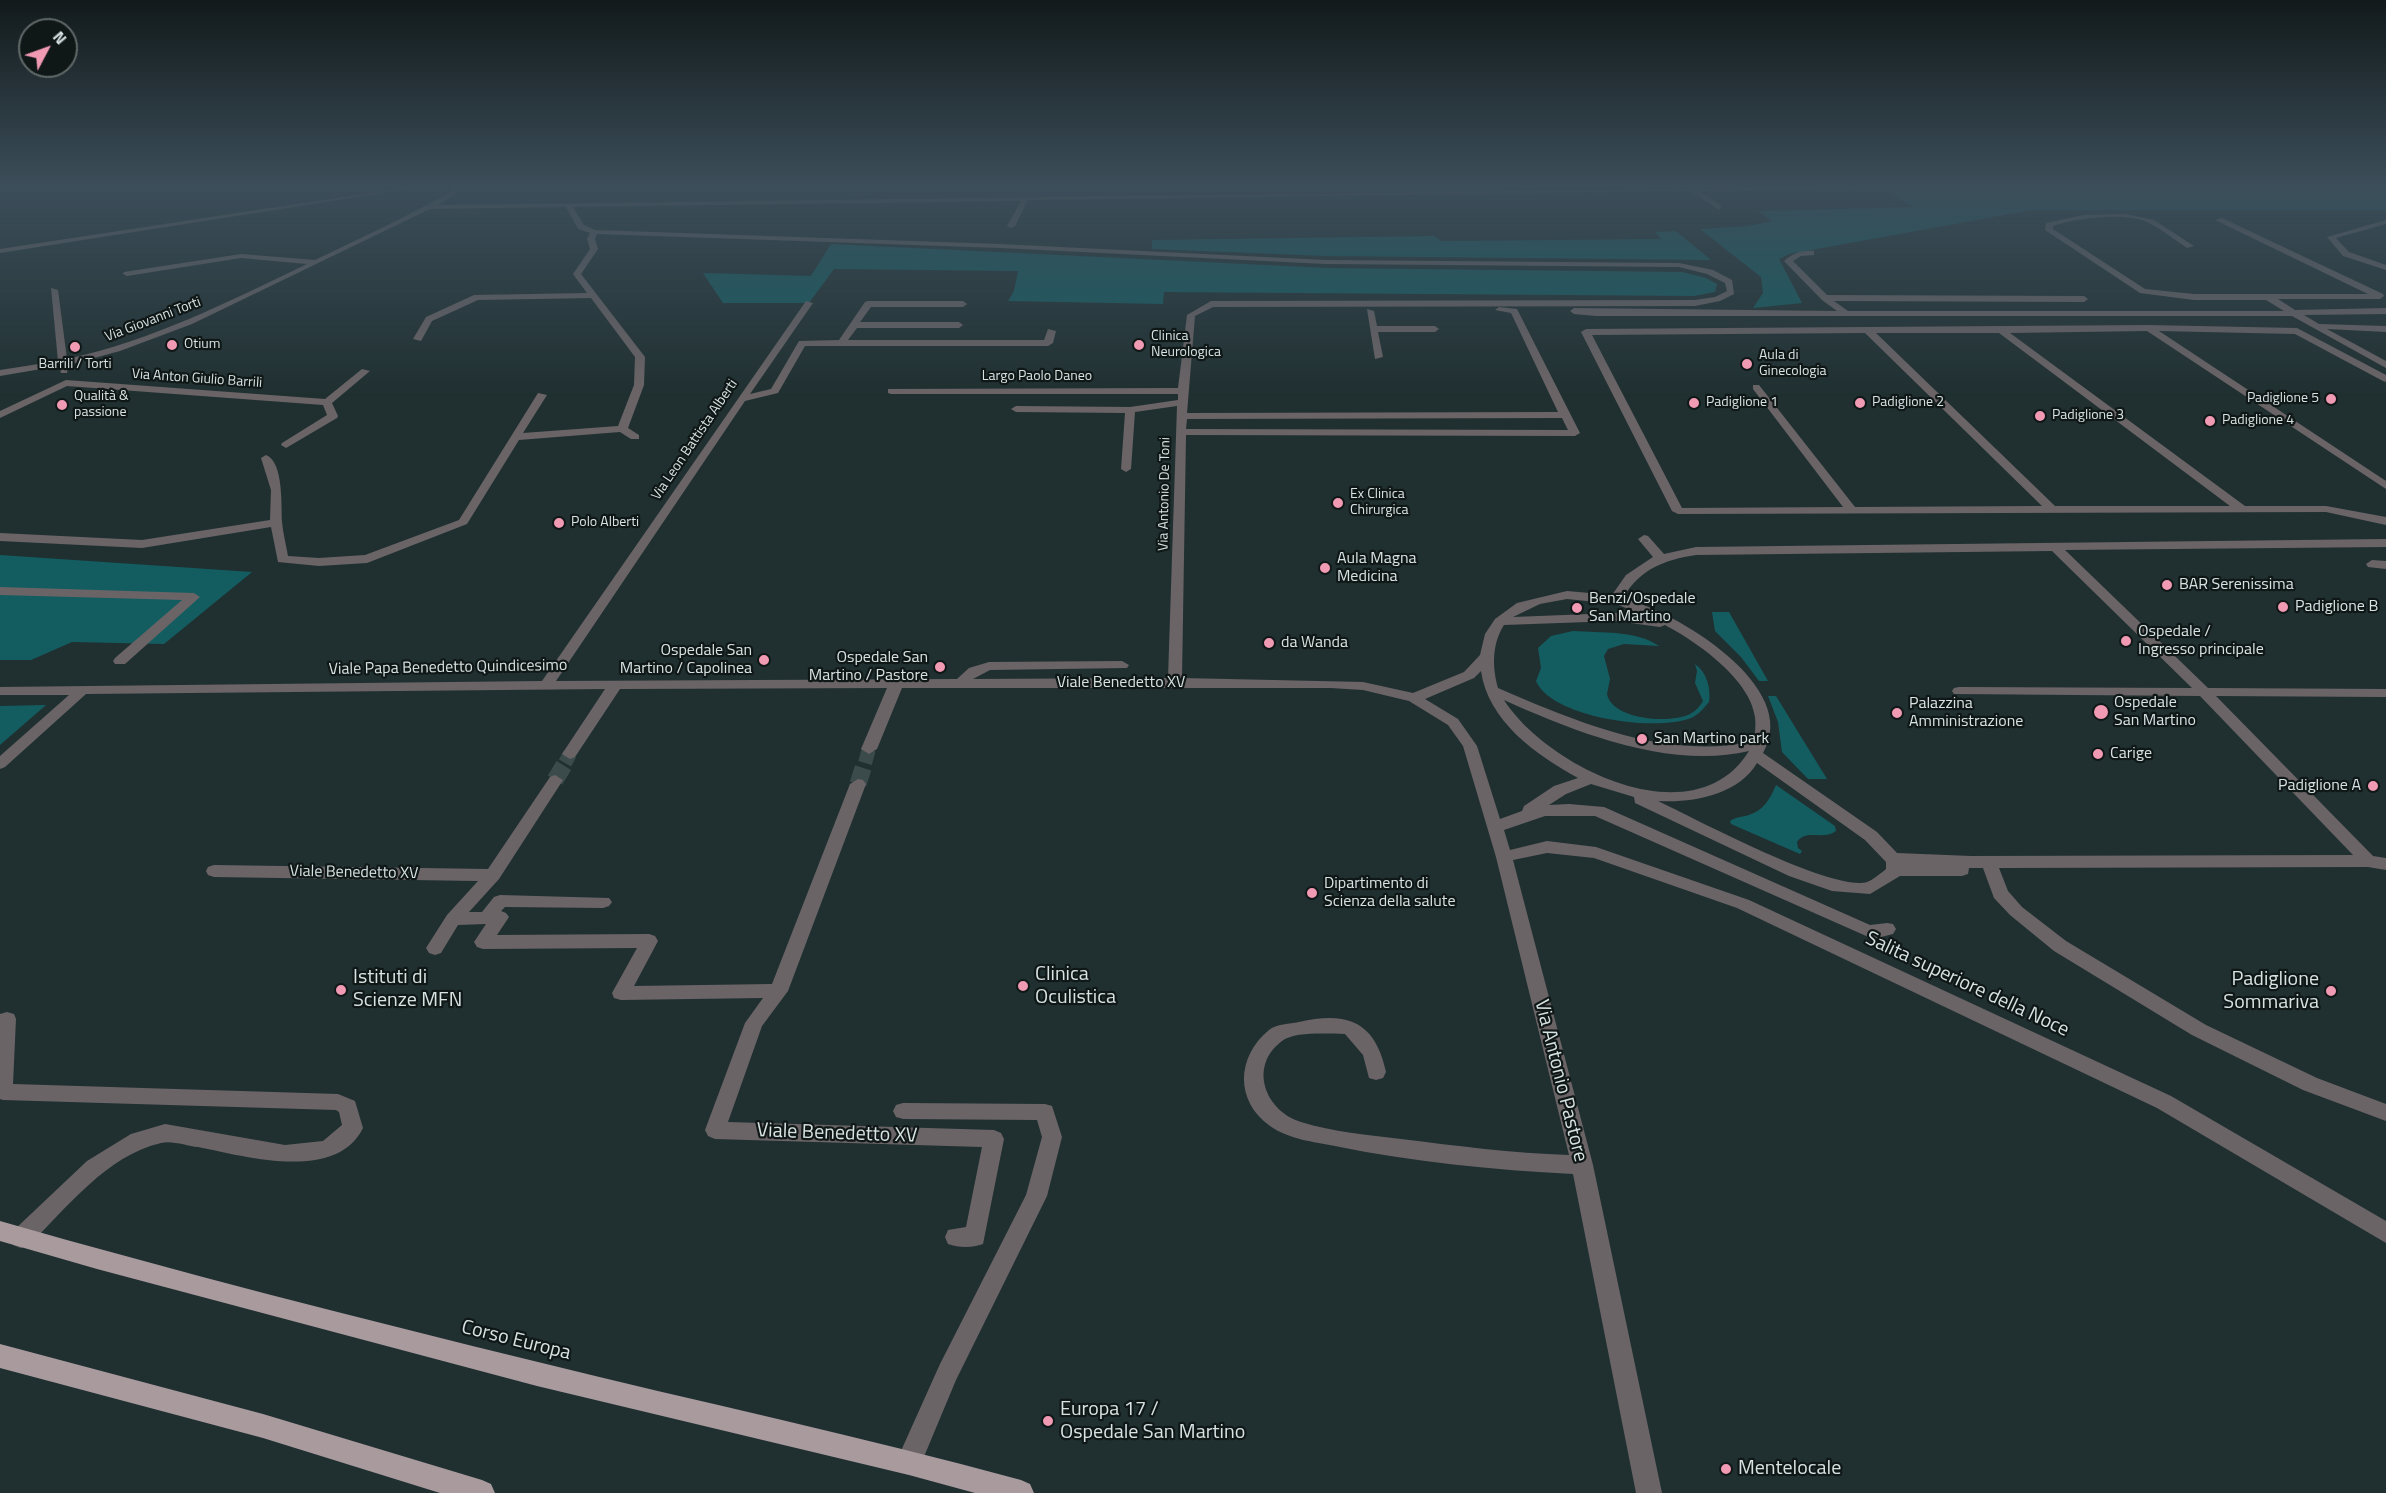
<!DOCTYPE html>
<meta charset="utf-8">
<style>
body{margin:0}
#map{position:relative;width:2386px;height:1493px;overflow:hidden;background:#203031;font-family:"Titillium Web",sans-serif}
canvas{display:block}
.north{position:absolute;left:18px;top:18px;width:60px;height:60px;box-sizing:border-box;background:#101717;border:2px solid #606868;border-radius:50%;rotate:49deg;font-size:16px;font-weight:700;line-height:24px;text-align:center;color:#d7e2e2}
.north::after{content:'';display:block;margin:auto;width:21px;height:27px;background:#f19ab3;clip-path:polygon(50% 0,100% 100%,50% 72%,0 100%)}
</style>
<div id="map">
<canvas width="2386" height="1493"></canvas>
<div class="north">N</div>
</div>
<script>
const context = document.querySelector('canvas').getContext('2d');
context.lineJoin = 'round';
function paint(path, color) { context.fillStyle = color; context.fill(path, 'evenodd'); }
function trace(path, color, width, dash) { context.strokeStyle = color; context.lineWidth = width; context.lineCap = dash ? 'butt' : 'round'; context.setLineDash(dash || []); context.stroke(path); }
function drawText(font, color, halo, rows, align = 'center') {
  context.font = font + ' "Titillium Web",sans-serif'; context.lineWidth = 4.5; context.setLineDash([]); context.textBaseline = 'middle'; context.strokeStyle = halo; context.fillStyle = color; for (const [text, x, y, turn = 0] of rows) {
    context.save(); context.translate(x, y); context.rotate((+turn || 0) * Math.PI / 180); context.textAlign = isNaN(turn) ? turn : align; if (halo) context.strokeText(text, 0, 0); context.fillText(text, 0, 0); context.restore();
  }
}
const green = new Path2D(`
 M 2036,187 L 2156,187 L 2174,191 L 2198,187 L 2386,187 L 2386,210 L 2032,210 L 1789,254 L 1779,259 L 1802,303 L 1753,308 L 1763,293 L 1761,277 L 1700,229 L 1748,226 L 1772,221 L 1758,211 L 1913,207 L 1884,189 Z
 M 1676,231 L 1711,260 L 1326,256 L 1152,249 L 1152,240 L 1434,236 L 1441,241 L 1661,239 L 1655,232 Z
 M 831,244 L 1328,268 L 1682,272 L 1706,278 L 1717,284 L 1715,292 L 1694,296 L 1164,292 L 1163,304 L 1008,301 L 1014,291 L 1018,271 L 834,269 L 809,303 L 723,303 L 703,273 L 811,276 Z
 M 0,555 L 252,572 L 164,644 L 72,642 L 31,660 L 0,660 Z
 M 1712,612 L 1729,612 L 1768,681 L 1759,681 L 1741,657 L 1715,631 Z
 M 1573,631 C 1600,633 1636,630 1659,646 L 1624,644 L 1608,649 L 1604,656 L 1610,679 L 1607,694 C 1612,720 1670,724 1690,714 C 1696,711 1700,706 1703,701 L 1695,683 L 1697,671 L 1695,664 C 1707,672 1711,689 1709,702 C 1704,708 1698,715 1691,718 C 1656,732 1552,718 1536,681 L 1541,668 L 1538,648 L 1551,636 Z
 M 1768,696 L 1776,696 L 1827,779 L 1808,779 L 1782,752 L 1778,722 Z
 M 46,705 L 0,745 L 0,706 Z
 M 1776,785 L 1835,826 L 1836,831 C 1822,841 1806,828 1797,842 L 1798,848 L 1802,851 L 1800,854 L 1731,824 L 1730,821 C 1736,817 1742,817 1749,815 C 1764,810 1770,799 1776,785 Z`);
const minorTunnelFar1 = new Path2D(`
 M 565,763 L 570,754
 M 865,763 L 869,749`);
const minorTunnel = new Path2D(`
 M 555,780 L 566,762
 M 858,784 L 865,762`);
const minor = new Path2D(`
 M 408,187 L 422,187 L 0,253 L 0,249 Z
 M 460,187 L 467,187 L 438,205 L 1817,187 L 1814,189 L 1700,191 L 1722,206 L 1719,210 L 1691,191 L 1028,200 L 1015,226 L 1011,228 L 1007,226 L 1021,201 L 573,207 L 584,225 L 595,230 L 1000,244 L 1326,260 L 1679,263 L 1713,270 L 1732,280 L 1734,294 L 1720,301 L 1695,306 L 1213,307 L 1195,316 L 1187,413 L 1558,412 L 1511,313 L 1495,310 L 1499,307 L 1517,309 L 1580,433 L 1575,436 L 1186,435 L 1182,678 L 1363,682 L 1413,693 L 1464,672 L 1480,655 L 1485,634 L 1495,619 L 1517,603 L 1567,591 L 1612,595 L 1626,575 L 1653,557 L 1638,539 L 1644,535 L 1648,536 L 1664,554 L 1696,547 L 2386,539 L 2386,547 L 2065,550 L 2208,688 L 2386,689 L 2386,697 L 2216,696 L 2373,856 L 2386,858 L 2386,870 L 2368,867 L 1999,868 L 2008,891 L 2022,907 L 2066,941 L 2206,1025 L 2317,1078 L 2386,1104 L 2386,1121 L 2303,1090 L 2192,1035 L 2054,951 L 2010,915 L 1994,898 L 1983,868 L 1969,868 L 1968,874 L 1962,876 L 1900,876 L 1870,894 L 1832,891 L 1789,876 L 1635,803 L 1634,797 L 1591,784 L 1566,794 L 1549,805 L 1569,804 L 1604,807 L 1870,925 L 1887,923 L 1893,924 L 1896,929 L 1893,934 L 1873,939 L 1595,816 L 1545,816 L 1504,830 L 1510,850 L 1547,841 L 1596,847 L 1749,900 L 2171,1096 L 2386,1221 L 2386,1243 L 2157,1108 L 1737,908 L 1594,858 L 1547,853 L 1513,860 L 1593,1165 L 1662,1493 L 1636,1493 L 1573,1174 C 1493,1170 1413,1162 1335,1146 C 1314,1142 1288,1139 1270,1126 C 1235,1101 1236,1057 1269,1030 C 1276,1024 1290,1024 1299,1022 C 1347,1011 1375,1021 1386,1072 L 1383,1078 L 1376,1080 L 1369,1078 L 1363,1055 L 1345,1034 C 1329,1034 1295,1031 1282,1041 C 1248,1066 1265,1111 1301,1122 C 1333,1132 1368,1135 1401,1139 C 1457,1146 1512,1153 1569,1155 L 1496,857 L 1463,746 L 1448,725 L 1409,701 L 1363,690 L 1331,688 L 902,688 L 877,749 L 869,754 L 861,749 L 887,688 L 620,689 L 575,757 L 570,759 L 562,754 L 605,689 L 86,694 L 5,767 L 0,769 L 0,756 L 69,695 L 0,695 L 0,687 L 542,681 L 806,301 L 813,303 L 750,394 L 771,389 L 799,341 L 839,340 L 865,302 L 868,301 L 963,301 L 967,304 L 963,307 L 871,307 L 860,322 L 959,322 L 963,325 L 959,328 L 857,328 L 848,340 L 1044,340 L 1048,329 L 1056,331 L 1053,343 L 1048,346 L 805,346 L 778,393 L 745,401 L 556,681 L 957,679 L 969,668 L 989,662 L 1122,661 L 1129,665 L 1127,668 L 990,670 L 973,679 L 1168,678 L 1177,406 L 1135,412 L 1131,469 L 1126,472 L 1121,469 L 1125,413 L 1016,412 L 1011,409 L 1016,406 L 1130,407 L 1178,400 L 1178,394 L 891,394 L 888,393 L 888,389 L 1178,388 L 1187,315 L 1211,301 L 1695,300 L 1715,297 L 1727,291 L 1725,283 L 1707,274 L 1679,267 L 1326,264 L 1000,248 L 597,234 L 595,239 L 598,249 L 581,274 L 645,357 L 644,385 L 628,428 L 639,435 L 639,439 L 631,439 L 620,432 L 519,440 L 467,524 L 367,563 L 319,566 L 278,562 L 271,527 L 142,548 L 0,541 L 0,533 L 142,540 L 270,520 L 271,490 L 261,458 L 266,455 C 284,462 281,507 282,522 C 283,533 286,545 288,556 L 319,558 L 365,555 L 459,520 L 538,393 L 547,395 L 523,433 L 618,426 L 634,385 L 635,357 L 591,298 L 478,300 L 432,321 L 421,341 L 413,339 L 426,317 L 474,295 L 587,293 L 573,274 L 590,249 L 587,239 L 590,233 L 578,229 L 566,207 L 430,209 L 192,324 L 120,351 L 68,365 L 67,373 L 61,373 L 59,366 L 0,376 L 0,370 L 58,361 L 51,288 L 58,290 L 67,359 C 151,341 230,301 307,264 L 241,258 L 127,276 L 123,274 L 124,272 L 241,254 L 315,260 L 400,219 ZM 1562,418 L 1568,430 L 1186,429 L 1187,419 ZM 2052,551 L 2192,688 L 1959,687 L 1954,688 L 1952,691 L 1954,694 L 2200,696 L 2353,855 L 1971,856 L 1897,853 L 1877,832 L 1763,753 C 1803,686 1674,611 1623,598 C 1640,569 1664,560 1696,555 ZM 1567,599 L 1616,604 L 1651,618 L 1616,613 L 1513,617 L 1540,604 ZM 1616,621 L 1660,627 L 1665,625 C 1697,642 1750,679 1755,717 C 1756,724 1755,733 1754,741 C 1667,761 1577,722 1498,688 C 1492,666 1492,644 1504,625 ZM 1481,671 C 1488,721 1536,755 1578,778 L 1554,786 L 1524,806 L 1522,811 L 1500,819 L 1477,746 L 1458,719 L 1425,699 L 1474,678 ZM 1504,700 C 1575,732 1670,770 1749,751 C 1694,840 1547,767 1504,700 ZM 1757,763 L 1865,840 L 1886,862 L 1886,869 C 1881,873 1873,880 1867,882 C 1832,892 1696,819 1658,801 C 1693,803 1738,795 1757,763 Z
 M 1847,187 L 1854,187 L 1858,190 L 1853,191 Z
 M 2125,214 L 2154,220 L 2194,246 L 2187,248 C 2174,239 2161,229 2147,222 C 2124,212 2076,218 2053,226 L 2053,229 L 2145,289 L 2194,294 L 2368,294 L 2215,220 L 2222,218 L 2383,294 L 2384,296 L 2380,299 L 2278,299 L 2295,310 L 2386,308 L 2386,314 L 2304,315 L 2319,324 L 2386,326 L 2386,332 L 2327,329 L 2386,361 L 2386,368 L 2292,316 L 1596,316 L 1574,314 L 1570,311 L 1574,308 L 1837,311 L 1822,300 L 1784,261 C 1793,253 1802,250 1814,251 L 1814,255 L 1801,256 L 1793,261 L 1827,295 L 2084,296 L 2088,299 L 2084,302 L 1834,301 L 1848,311 L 2284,311 L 2266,300 L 2194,300 L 2140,293 L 2045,230 L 2046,223 L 2083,215 Z
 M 2386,220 L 2386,224 L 2336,238 L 2349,252 L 2386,265 L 2386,270 L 2343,256 L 2327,237 Z
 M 1367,309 L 1374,311 L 1377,326 L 1435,326 L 1439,329 L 1435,332 L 1378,332 L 1383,357 L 1375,359 Z
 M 2148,325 L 2297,328 L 2386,375 L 2386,382 L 2383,381 L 2295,334 L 2159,331 L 2386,481 L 2386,489 L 2147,331 L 2010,333 L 2245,506 L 2326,506 L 2386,517 L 2386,525 L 2326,512 L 1678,514 L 1672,511 L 1581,332 L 1586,329 ZM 1865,333 L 2042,506 L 1855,507 L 1759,385 L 1753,385 L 1753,389 L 1843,507 L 1682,508 L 1592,335 ZM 1876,333 L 1999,333 L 2230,506 L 2055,506 Z
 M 362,369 L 370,371 L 332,403 L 338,416 L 337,418 L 286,448 L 281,445 L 282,443 L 327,415 L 323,405 L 67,386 L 0,418 L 0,411 L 66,380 L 325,399 Z
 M 2372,560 L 2386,561 L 2386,569 L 2368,567 L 2366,564 Z
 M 0,587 L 194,593 L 200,597 L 125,664 L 115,664 L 113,661 L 115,658 L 182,600 L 0,595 Z
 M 555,775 L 563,780 L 499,879 L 469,912 L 482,912 L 494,897 L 500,895 L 609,898 L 612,902 L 609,906 L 603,908 L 505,907 L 501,911 L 506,913 L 509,917 L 497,935 L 649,934 L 655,936 L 658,941 L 634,986 L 772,984 L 850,784 L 858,779 L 863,780 L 866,784 L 788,991 L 762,1026 L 728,1122 L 994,1130 L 1001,1133 L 1004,1139 L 983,1244 C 972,1248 959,1248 948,1244 L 945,1237 L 948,1230 L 966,1227 L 982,1147 L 715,1139 L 708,1136 L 705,1130 L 745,1023 L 763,998 L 621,1000 L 614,998 L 612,993 L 637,948 L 483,949 L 477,947 L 474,942 L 486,924 L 458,925 L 441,953 L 435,955 L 429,953 L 426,948 L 447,915 L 478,881 L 214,877 L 208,875 L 206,871 L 208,867 L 214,865 L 488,869 L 550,777 Z
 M 7,1012 L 14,1014 L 16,1019 L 13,1084 L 338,1094 L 355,1101 L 363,1128 C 336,1183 244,1156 198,1147 C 187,1146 172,1140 161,1143 C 106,1156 68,1207 29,1245 L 21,1248 L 13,1245 L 10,1238 L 13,1231 L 87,1161 L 131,1134 L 165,1124 L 285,1145 L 323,1141 L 342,1125 L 339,1112 L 336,1110 L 3,1100 L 0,1099 L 0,1014 Z
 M 903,1103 L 1045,1104 L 1052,1106 L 1062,1137 L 1047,1196 L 956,1380 L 918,1471 L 909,1475 L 900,1471 L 896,1462 L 940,1364 L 1026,1195 L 1042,1137 L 1037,1120 L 903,1119 L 896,1117 L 893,1111 L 896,1105 Z`);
const major = new Path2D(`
 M 0,1221 C 178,1272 358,1318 538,1362 C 699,1402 861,1436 1021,1480 L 1030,1484 L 1034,1493 L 975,1493 L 909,1475 L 537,1386 L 97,1269 L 0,1241 Z
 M 0,1344 L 263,1414 L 482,1480 L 491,1484 L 495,1493 L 440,1493 L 263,1438 L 0,1368 Z`);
const markers = [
 [172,345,6,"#f19ab3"],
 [1139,345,6,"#f19ab3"],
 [75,347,6,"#f19ab3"],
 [1747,364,6,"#f19ab3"],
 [2331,399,6,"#f19ab3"],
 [1694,403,6,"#f19ab3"],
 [1860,403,6,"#f19ab3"],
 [62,405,6,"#f19ab3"],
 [2040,416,6,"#f19ab3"],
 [2210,421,6,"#f19ab3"],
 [1338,503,6,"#f19ab3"],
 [559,523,6,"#f19ab3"],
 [1325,568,6,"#f19ab3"],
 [2167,585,6,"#f19ab3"],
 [2283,607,6,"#f19ab3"],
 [1577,608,6,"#f19ab3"],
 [2126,641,6,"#f19ab3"],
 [1269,643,6,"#f19ab3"],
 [764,660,6,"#f19ab3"],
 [940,667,6,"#f19ab3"],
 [2101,712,8,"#f19ab3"],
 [1897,713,6,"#f19ab3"],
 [1642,739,6,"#f19ab3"],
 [2098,754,6,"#f19ab3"],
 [2373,786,6,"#f19ab3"],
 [1312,893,6,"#f19ab3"],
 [1023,986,6,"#f19ab3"],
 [341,990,6,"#f19ab3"],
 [2331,991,6,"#f19ab3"],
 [1048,1421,6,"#f19ab3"],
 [1726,1469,6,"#f19ab3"]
];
const farStreetnames = [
 ["Via Giovanni Torti",153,320,-21],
 ["Largo Paolo Daneo",1037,377],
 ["Via Anton Giulio Barrili",197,379,4],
 ["Via Leon Battista Alberti",695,440,-56],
 ["Via Antonio De Toni",1165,494,-89]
];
const farPoinames = [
 ["Clinica",1151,337],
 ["Neurologica",1151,353],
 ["Otium",184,345],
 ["Aula di",1759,356],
 ["Ginecologia",1759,372],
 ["Barrili / Torti",75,365,"center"],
 ["Qualità &",74,397],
 ["passione",74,413],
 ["Padiglione 5",2319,399,"right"],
 ["Padiglione 1",1706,403],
 ["Padiglione 2",1872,403],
 ["Padiglione 3",2052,416],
 ["Padiglione 4",2222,421],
 ["Ex Clinica",1350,495],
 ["Chirurgica",1350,511],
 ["Polo Alberti",571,523]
];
const poiNames = [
 ["Aula Magna",1337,559],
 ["Medicina",1337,577],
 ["BAR Serenissima",2179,585],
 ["Benzi/Ospedale",1589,599],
 ["San Martino",1589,617],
 ["Padiglione B",2295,607],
 ["Ospedale /",2138,632],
 ["Ingresso principale",2138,650],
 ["da Wanda",1281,643],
 ["Ospedale San",752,651,"right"],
 ["Martino / Capolinea",752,669,"right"],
 ["Ospedale San",928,658,"right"],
 ["Martino / Pastore",928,676,"right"],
 ["Ospedale",2114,703],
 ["San Martino",2114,721],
 ["Palazzina",1909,704],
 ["Amministrazione",1909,722],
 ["San Martino park",1654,739],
 ["Carige",2110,754],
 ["Padiglione A",2361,786,"right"],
 ["Dipartimento di",1324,884],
 ["Scienza della salute",1324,902]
];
const streetNames = [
 ["Viale Papa Benedetto Quindicesimo",448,668,-1],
 ["Viale Benedetto XV",1121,683],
 ["Viale Benedetto XV",354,873,1]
];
const nearPoinames = [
 ["Clinica",1035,975],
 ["Oculistica",1035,998],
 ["Istituti di",353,978],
 ["Scienze MFN",353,1001],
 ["Padiglione",2319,980,"right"],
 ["Sommariva",2319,1003,"right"],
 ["Europa 17 /",1060,1410],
 ["Ospedale San Martino",1060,1433],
 ["Mentelocale",1738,1469]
];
const nearStreetnames = [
 ["Salita superiore della Noce",1967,985,25],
 ["Via Antonio Pastore",1560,1081,76],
 ["Viale Benedetto XV",837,1134,2],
 ["Corso Europa",516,1341,14]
];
paint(green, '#135d61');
trace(minorTunnelFar1, '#3b4b4c', 14, [14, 7]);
trace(minorTunnel, '#3b4b4c', 17, [17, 9]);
paint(minor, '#6b6466');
paint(major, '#a99a9e');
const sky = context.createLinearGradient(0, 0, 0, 396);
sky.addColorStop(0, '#121a1b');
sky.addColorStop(0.47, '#3c4e5a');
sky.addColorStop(1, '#3c4e5a00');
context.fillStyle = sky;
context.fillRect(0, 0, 2386, 396);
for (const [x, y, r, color] of markers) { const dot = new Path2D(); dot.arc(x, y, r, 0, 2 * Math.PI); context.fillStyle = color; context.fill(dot); trace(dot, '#101717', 2); }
drawText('14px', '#d7e2e2', '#101717', farStreetnames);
drawText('14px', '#d7e2e2', '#101717', farPoinames, 'left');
drawText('16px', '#d7e2e2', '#101717', poiNames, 'left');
drawText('16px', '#d7e2e2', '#101717', streetNames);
drawText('20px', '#d7e2e2', '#101717', nearPoinames, 'left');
drawText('20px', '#d7e2e2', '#101717', nearStreetnames);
</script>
